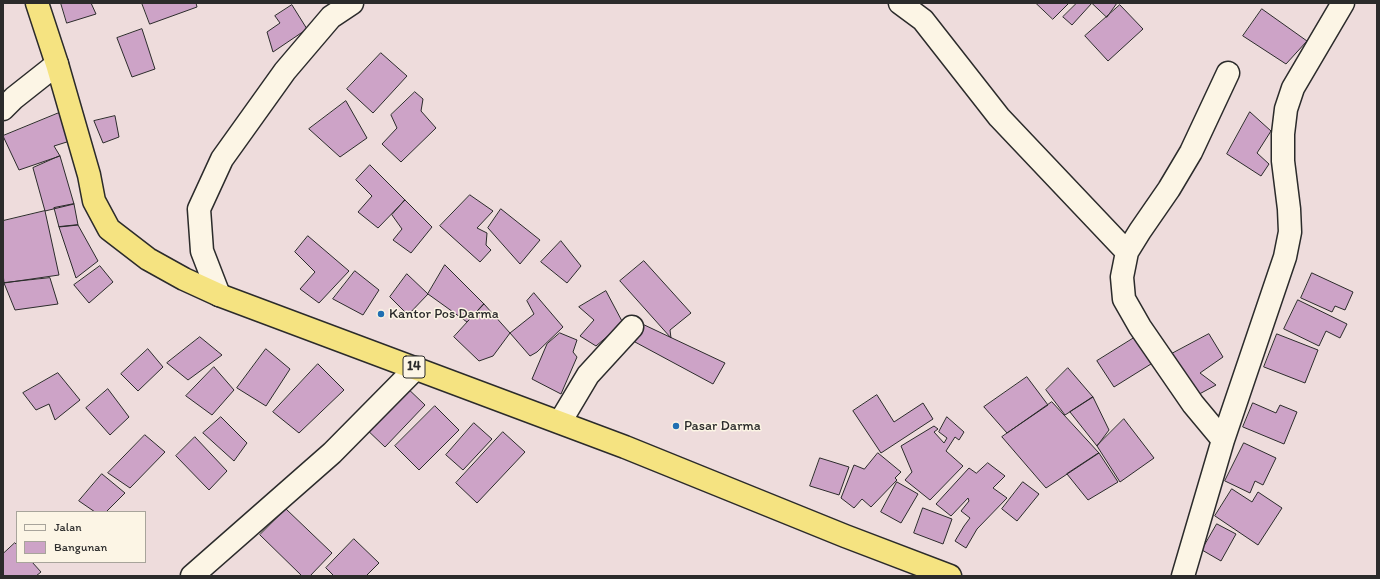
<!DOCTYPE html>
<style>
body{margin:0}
#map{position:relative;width:1380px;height:579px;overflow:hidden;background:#eedcdc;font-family:Itim,sans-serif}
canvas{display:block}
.frame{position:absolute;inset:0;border:4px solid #2b2b2b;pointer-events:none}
.legend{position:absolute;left:16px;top:511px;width:130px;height:52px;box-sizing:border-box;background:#fcf5e5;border:1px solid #a8a49b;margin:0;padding:5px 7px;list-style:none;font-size:12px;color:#2b2b2b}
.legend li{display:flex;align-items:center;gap:8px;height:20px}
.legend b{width:20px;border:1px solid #a8a49b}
</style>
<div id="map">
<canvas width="1380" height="579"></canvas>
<div class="frame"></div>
<ul class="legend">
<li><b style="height:5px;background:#fcf5e5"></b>Jalan</li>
<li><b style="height:11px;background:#cda3c7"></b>Bangunan</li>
</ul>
</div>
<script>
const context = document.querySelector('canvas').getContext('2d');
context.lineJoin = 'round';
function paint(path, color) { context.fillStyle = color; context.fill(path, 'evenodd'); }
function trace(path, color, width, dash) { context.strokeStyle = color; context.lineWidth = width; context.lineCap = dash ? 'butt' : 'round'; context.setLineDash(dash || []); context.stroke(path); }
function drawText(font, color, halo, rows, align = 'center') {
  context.font = font + ' Itim,sans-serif'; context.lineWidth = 3; context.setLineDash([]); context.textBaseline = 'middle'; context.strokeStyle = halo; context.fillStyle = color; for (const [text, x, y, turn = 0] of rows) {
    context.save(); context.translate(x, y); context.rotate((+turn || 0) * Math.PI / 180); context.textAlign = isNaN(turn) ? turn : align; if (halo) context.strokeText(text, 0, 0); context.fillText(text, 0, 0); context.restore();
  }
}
const building = new Path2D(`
 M 61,3 L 91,3 L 96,14 L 67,23 Z
 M 142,3 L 196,3 L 197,7 L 150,24 Z
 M 1036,3 L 1067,3 L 1068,4 L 1053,19 Z
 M 1077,3 L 1092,3 L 1072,25 L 1063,17 Z
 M 1092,3 L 1117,3 L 1107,17 Z
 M 292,5 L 307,29 L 273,52 L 267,32 L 280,23 L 275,16 Z
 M 1120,5 L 1143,29 L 1108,61 L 1085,36 Z
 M 1262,9 L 1307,41 L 1286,64 L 1243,36 Z
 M 142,29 L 155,69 L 132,77 L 117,38 Z
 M 381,53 L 407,76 L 373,113 L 347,89 Z
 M 415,92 L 423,99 L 421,111 L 436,128 L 401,162 L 382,144 L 397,128 L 391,115 Z
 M 346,101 L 367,138 L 340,157 L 309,129 Z
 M 1250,112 L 1271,131 L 1257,153 L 1269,164 L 1261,176 L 1227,154 Z
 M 59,113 L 70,141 L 54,146 L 60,156 L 19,170 L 3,136 Z
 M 115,116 L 119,137 L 103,143 L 94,121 Z
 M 60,156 L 74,204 L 45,211 L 33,168 Z
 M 370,165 L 405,200 L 378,228 L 358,212 L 372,196 L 356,180 Z
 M 470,195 L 493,211 L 477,228 L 487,233 L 486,245 L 491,250 L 480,262 L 440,226 Z
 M 405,200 L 432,227 L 411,253 L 393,240 L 402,229 L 392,215 Z
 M 74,204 L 78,225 L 59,227 L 54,208 Z
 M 501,209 L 540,240 L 520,264 L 488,228 Z
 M 45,211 L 59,275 L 4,283 L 3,273 L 3,221 Z
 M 78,225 L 98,261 L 76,278 L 59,227 Z
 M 308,236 L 349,271 L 319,303 L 300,289 L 315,272 L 295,252 Z
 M 561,241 L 581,266 L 567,283 L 541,262 Z
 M 644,261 L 691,313 L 670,330 L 671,338 L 620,281 Z
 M 445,265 L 484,304 L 467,322 L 428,294 Z
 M 100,266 L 113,282 L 89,303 L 74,285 Z
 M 355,271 L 379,290 L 363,315 L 333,299 Z
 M 1312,273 L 1353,292 L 1345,310 L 1335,306 L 1332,312 L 1301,298 Z
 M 407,274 L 428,294 L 408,315 L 390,297 Z
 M 50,278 L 58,304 L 15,310 L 4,283 Z
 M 606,291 L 623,323 L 596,346 L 580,336 L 594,320 L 579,307 Z
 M 534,293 L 563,327 L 537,352 L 530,356 L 510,333 L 534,314 L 527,301 Z
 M 1298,300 L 1347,324 L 1340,338 L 1326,331 L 1319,346 L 1284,329 Z
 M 484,304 L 510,333 L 493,356 L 479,361 L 454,337 Z
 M 638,322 L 725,363 L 713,384 L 635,342 Z
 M 560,333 L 577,340 L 573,352 L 577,357 L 561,394 L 532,379 L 547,344 Z
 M 1142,333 L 1159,359 L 1114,387 L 1097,361 Z
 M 1209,334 L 1223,357 L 1200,373 L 1216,385 L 1192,398 L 1164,358 Z
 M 1277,334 L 1318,350 L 1305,383 L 1264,367 Z
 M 200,337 L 222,355 L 188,380 L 167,363 Z
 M 148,349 L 163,367 L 138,391 L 121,374 Z
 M 266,349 L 290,369 L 266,406 L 237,388 Z
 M 318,364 L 344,390 L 299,433 L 273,412 Z
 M 214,367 L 234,390 L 212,415 L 186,396 Z
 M 1068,368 L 1093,397 L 1065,415 L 1046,390 Z
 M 58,373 L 80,400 L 55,420 L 49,404 L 36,410 L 23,393 Z
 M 1027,377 L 1048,405 L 1007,433 L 984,407 Z
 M 402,383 L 425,405 L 385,447 L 362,425 Z
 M 108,389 L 129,417 L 110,435 L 86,408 Z
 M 877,395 L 894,422 L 923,403 L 933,419 L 881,453 L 853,411 Z
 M 1093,397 L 1109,430 L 1097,446 L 1070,412 Z
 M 1052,402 L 1099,453 L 1046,488 L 1002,437 Z
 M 1253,403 L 1276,413 L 1280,405 L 1297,412 L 1284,444 L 1243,427 Z
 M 435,406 L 459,430 L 419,470 L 395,446 Z
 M 221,417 L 247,443 L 234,461 L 203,433 Z
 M 947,417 L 964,432 L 959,440 L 955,437 L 946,451 L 963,466 L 930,500 L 905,480 L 912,472 L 901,446 L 934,426 L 938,429 L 934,432 L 944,443 L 947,438 L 939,432 Z
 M 1124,419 L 1154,458 L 1120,482 L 1097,446 Z
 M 474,423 L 492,439 L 463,470 L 446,455 Z
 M 503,432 L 525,452 L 477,503 L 456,483 Z
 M 145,435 L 165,452 L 130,488 L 108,473 Z
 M 195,437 L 227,471 L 209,490 L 176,456 Z
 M 1244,443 L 1276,458 L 1263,485 L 1255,481 L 1250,493 L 1225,481 Z
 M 878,453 L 901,472 L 895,478 L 897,480 L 871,507 L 862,499 L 854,508 L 841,498 L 854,465 L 864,469 Z
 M 1099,453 L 1118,482 L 1088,500 L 1067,474 Z
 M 820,458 L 849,467 L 839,495 L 810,486 Z
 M 988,463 L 1005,476 L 993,488 L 1007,498 L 977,529 L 966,548 L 955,541 L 964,526 L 970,518 L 961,511 L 969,501 L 968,498 L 951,516 L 936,504 L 969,468 L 976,473 Z
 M 102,474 L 125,493 L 106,512 L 95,512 L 79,501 Z
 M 897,482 L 918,494 L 901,523 L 881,512 Z
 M 1023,482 L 1039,494 L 1017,521 L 1002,509 Z
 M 1232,489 L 1252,502 L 1258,492 L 1282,508 L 1258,545 L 1215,516 Z
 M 923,508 L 952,519 L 943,544 L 914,533 Z
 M 286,509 L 332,553 L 310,576 L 302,576 L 260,535 Z
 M 1217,524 L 1236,534 L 1221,561 L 1202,550 Z
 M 354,539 L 379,563 L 366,576 L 334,576 L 326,568 Z
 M 15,543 L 17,545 L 17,562 L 32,562 L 41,572 L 36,576 L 3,576 L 3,554 Z`);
const minor = new Path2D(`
 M 900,3 L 923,20 L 999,117 L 1127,252
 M 3,109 L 14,98 L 57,64
 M 219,295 L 202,251 L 199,209 L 222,159 L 285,71 L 331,17 L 352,3
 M 560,422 L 588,375 L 632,327
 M 1223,440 L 1193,404 L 1140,327 L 1124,299 L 1122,277 L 1127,252 L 1140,231 L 1169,189 L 1191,152 L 1228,73
 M 192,576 L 332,453 L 416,368
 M 1183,576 L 1223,440 L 1285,257 L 1290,232 L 1289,209 L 1283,161 L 1283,134 L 1286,109 L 1293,88 L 1343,3`);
const highway = new Path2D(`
 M 37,3 L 57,64 L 89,175 L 94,201 L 109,229 L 148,259 L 184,279 L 219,295 L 625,447 L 845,536 L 950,576`);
const markers = [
 [381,314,4,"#1f6fb2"],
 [676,426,4,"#1f6fb2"]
];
const shields = [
 [414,367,22]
];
const shieldNames = [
 ["14",414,367]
];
const poiNames = [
 ["Kantor Pos Darma",389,314],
 ["Pasar Darma",684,426]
];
paint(building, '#cda3c7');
trace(building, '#2b2b2b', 1);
trace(minor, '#2b2b2b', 25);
trace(highway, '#2b2b2b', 25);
trace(minor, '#fcf5e5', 22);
trace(highway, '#f5e381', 22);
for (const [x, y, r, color] of markers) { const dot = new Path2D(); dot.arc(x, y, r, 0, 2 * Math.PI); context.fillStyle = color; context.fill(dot); trace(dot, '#fcf5e5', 1.5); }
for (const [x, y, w] of shields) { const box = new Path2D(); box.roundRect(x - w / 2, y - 11, w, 22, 3); context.fillStyle = '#fcf5e5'; context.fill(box); trace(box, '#2b2b2b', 1); }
drawText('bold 13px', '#2b2b2b', null, shieldNames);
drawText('14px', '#2b2b2b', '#fcf5e5', poiNames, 'left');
</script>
